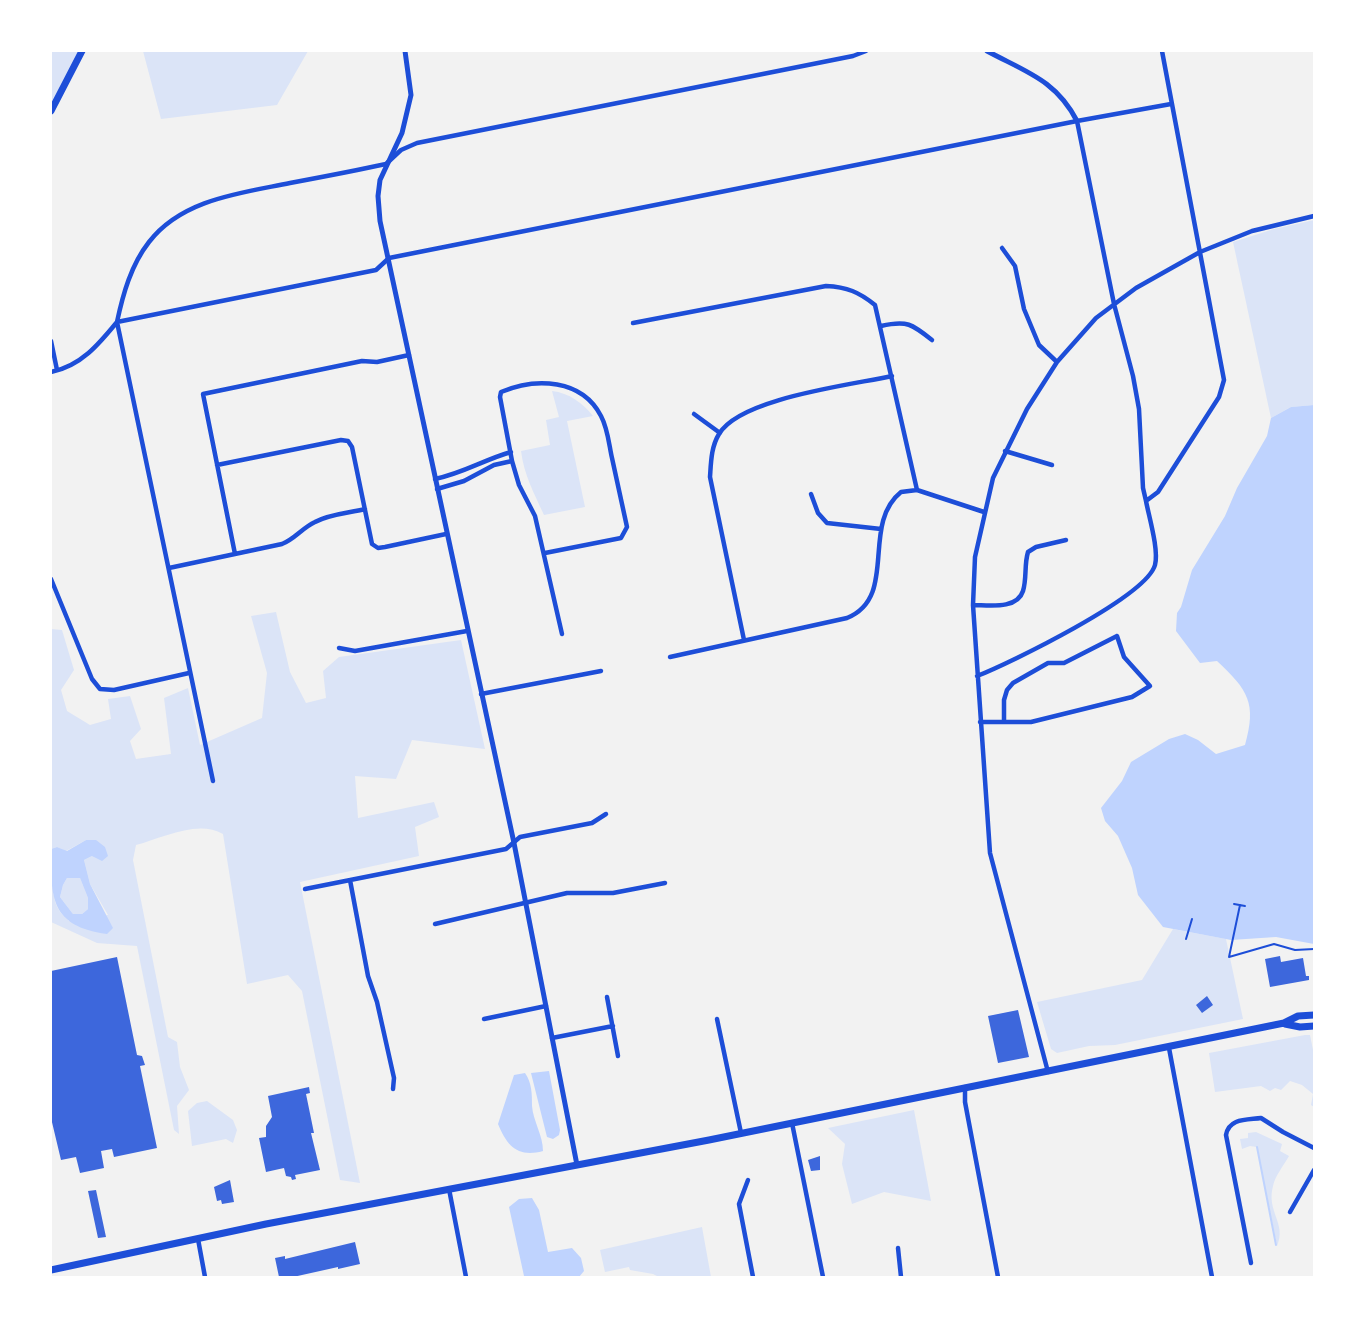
<!DOCTYPE html>
<style>
body{margin:0}
#map{position:relative;width:1365px;height:1328px;overflow:hidden;background:#f2f2f2;font-family:Raleway,sans-serif}
canvas{display:block}
.frame{position:absolute;inset:0;border:52px solid #fff;pointer-events:none}
</style>
<div id="map">
<canvas width="1365" height="1328"></canvas>
<div class="frame"></div>
</div>
<script>
const context = document.querySelector('canvas').getContext('2d');
context.lineJoin = 'round';
function paint(path, color) { context.fillStyle = color; context.fill(path, 'evenodd'); }
function trace(path, color, width, dash) { context.strokeStyle = color; context.lineWidth = width; context.lineCap = dash ? 'butt' : 'round'; context.setLineDash(dash || []); context.stroke(path); }
const green = new Path2D(`
 M 51,51 L 82,51 L 51,111 Z
 M 143,51 L 308,51 L 277,105 L 161,119 Z
 M 1314,220 L 1314,405 L 1291,407 L 1271,418 L 1233,242 L 1274,229 Z
 M 552,391 C 569,393 583,403 593,416 L 567,421 L 585,507 L 544,515 C 534,493 524,475 521,451 L 550,445 L 546,420 L 559,417 Z
 M 276,612 L 290,672 L 306,703 L 326,698 L 323,671 L 339,657 L 461,640 L 485,749 L 412,740 L 396,779 L 355,776 L 358,818 L 434,802 L 439,817 L 415,827 L 419,856 L 300,882 L 360,1183 L 340,1180 L 302,991 L 288,975 L 247,984 L 223,834 C 198,819 162,838 136,845 L 133,860 L 168,1037 L 177,1042 L 180,1067 L 189,1090 L 177,1106 L 179,1134 L 174,1130 L 137,946 L 97,943 L 51,922 L 51,874 C 55,895 51,906 69,921 L 108,915 L 90,884 L 84,860 L 92,856 L 86,840 L 66,851 L 57,847 L 51,849 L 51,629 L 62,630 L 74,670 L 61,690 L 67,711 L 90,725 L 111,719 L 108,699 L 130,696 L 141,729 L 130,741 L 136,759 L 171,754 L 164,698 L 188,688 L 200,745 L 262,718 L 267,673 L 251,616 Z
 M 67,878 L 80,878 L 88,898 L 88,909 L 82,914 L 73,914 L 60,897 L 63,885 Z
 M 1173,929 L 1226,939 L 1243,1019 L 1115,1045 L 1089,1046 L 1057,1053 L 1051,1049 L 1037,1002 L 1142,980 Z
 M 1305,1035 L 1310,1035 L 1314,1055 L 1314,1107 L 1311,1105 L 1313,1094 L 1302,1085 L 1290,1081 L 1281,1090 L 1275,1088 L 1270,1091 L 1261,1086 L 1215,1092 L 1209,1053 Z
 M 207,1101 L 233,1120 L 237,1130 L 233,1143 L 226,1139 L 192,1146 L 188,1111 L 197,1103 Z
 M 914,1110 L 931,1201 L 884,1192 L 852,1204 L 842,1164 L 845,1144 L 828,1128 Z
 M 1256,1132 L 1282,1144 L 1280,1151 L 1289,1156 C 1284,1165 1275,1176 1273,1186 C 1266,1212 1287,1223 1277,1246 L 1257,1147 L 1250,1146 L 1242,1149 L 1240,1139 L 1248,1138 L 1248,1133 Z
 M 702,1227 L 711,1277 L 659,1277 L 653,1274 L 630,1270 L 629,1267 L 605,1272 L 600,1250 Z`);
const water = new Path2D(`
 M 1314,405 L 1314,944 L 1276,937 L 1231,940 L 1163,927 L 1138,895 L 1132,868 L 1118,836 L 1105,821 L 1101,808 L 1122,781 L 1131,762 L 1169,739 L 1185,734 L 1198,740 L 1216,754 L 1245,745 C 1257,703 1248,690 1217,661 L 1200,663 L 1176,631 L 1177,613 L 1181,607 L 1192,570 L 1225,516 L 1237,488 L 1267,436 L 1271,418 L 1291,407 Z
 M 86,840 L 96,840 L 105,847 L 108,856 L 102,861 L 92,856 L 84,860 L 90,884 L 113,928 L 107,934 C 50,926 51,898 51,849 L 57,847 L 67,851 ZM 67,878 L 80,878 L 88,898 L 88,909 L 82,914 L 73,914 L 60,897 L 63,885 Z
 M 549,1071 L 560,1130 L 559,1135 L 553,1139 L 547,1137 L 531,1073 Z
 M 525,1073 C 532,1083 532,1094 532,1106 C 533,1121 543,1135 543,1151 C 518,1158 507,1146 498,1124 L 514,1075 Z
 M 532,1198 L 539,1210 L 548,1252 L 572,1248 L 581,1258 L 584,1271 L 579,1277 L 524,1276 L 509,1207 L 519,1199 Z`);
const stream = new Path2D(`
 M 1257,1147 L 1276,1245`);
const building = new Path2D(`
 M 1280,956 L 1281,962 L 1303,958 L 1306,976 L 1309,976 L 1309,980 L 1270,987 L 1265,959 Z
 M 117,957 L 137,1055 L 142,1056 L 145,1065 L 140,1066 L 157,1148 L 114,1157 L 112,1149 L 101,1151 L 104,1168 L 80,1173 L 76,1157 L 61,1160 L 51,1118 L 51,971 Z
 M 1207,996 L 1213,1005 L 1202,1013 L 1196,1005 Z
 M 1018,1010 L 1029,1057 L 998,1063 L 988,1016 Z
 M 309,1087 L 310,1093 L 306,1094 L 314,1133 L 311,1133 L 320,1170 L 295,1175 L 296,1179 L 292,1180 L 291,1177 L 286,1176 L 284,1168 L 266,1172 L 259,1138 L 266,1137 L 266,1126 L 272,1117 L 268,1096 Z
 M 820,1156 L 820,1170 L 811,1171 L 808,1160 Z
 M 230,1180 L 234,1202 L 222,1204 L 221,1200 L 217,1201 L 214,1187 Z
 M 96,1190 L 106,1237 L 98,1238 L 88,1191 Z
 M 355,1242 L 360,1264 L 338,1269 L 338,1267 L 293,1277 L 279,1277 L 275,1258 L 285,1256 L 285,1259 Z`);
const path = new Path2D(`
 M 1234,904 L 1245,906
 M 1240,905 L 1229,957 L 1274,944 L 1295,950 L 1314,949
 M 1186,939 L 1192,919`);
const minor = new Path2D(`
 M 1077,121 L 1114,304 L 1133,376 L 1139,409 L 1143,488 L 1146,501
 M 1002,248 L 1015,266 L 1024,309 L 1039,345 L 1057,362
 M 633,323 L 826,286 C 847,287 859,292 875,305 L 917,490
 M 881,326 C 907,320 912,324 932,340
 M 51,341 L 57,370
 M 51,372 C 81,366 99,344 117,322 L 376,270 L 389,258 L 1077,121 L 1171,104
 M 694,414 L 720,433
 M 1005,451 L 1052,465
 M 217,465 L 341,440 L 348,441 L 352,447 L 372,544 L 378,548 L 385,547 L 446,534
 M 435,479 C 464,473 483,460 511,452
 M 437,489 L 464,481 L 494,465 L 512,461
 M 811,494 L 818,513 L 827,523 L 881,529
 M 545,553 L 621,538 L 627,527 C 622,504 617,481 612,458 C 609,445 608,429 601,416 C 582,379 536,377 501,392 L 500,397 L 512,461 L 519,485 L 535,516 L 562,634
 M 235,554 L 203,394 L 362,361 L 377,362 L 409,355
 M 169,568 L 282,544 C 295,539 302,528 315,522 C 329,514 349,513 365,509
 M 51,579 L 92,679 L 100,689 L 114,690 L 189,673
 M 973,605 C 988,605 1017,610 1023,591 C 1027,578 1024,565 1028,552 L 1036,547 L 1066,540
 M 744,640 L 710,477 C 711,463 711,447 719,434 C 740,398 851,385 892,376
 M 339,648 L 355,651 L 467,631
 M 670,657 L 847,618 C 899,597 860,525 901,492 L 917,490 L 984,512
 M 977,676 C 1010,663 1146,597 1155,565 C 1159,550 1149,517 1146,501 L 1158,492 L 1219,397 L 1224,380 L 1162,51
 M 481,694 L 601,671
 M 980,722 L 1031,722 L 1132,697 L 1150,686 L 1124,657 L 1117,636 L 1064,663 L 1048,663 L 1013,683 L 1007,690 L 1004,700 L 1004,722
 M 213,781 L 117,322 C 123,294 131,265 149,242 C 182,199 241,193 290,183 C 322,177 354,171 386,164 L 401,150 L 417,143 L 853,56 L 866,51
 M 350,880 L 368,976 L 377,1002 L 394,1078 L 393,1089
 M 305,889 L 506,849 L 520,837 L 592,823 L 606,814
 M 435,924 L 567,893 L 613,893 L 665,883
 M 607,997 L 618,1056
 M 484,1019 L 546,1006
 M 717,1019 L 741,1133
 M 552,1038 L 613,1026
 M 1169,1048 L 1212,1277
 M 1048,1072 L 990,853 L 973,605 L 975,557 L 993,478 L 1027,409 L 1057,362 L 1096,318 L 1136,288 L 1200,252 L 1252,231 L 1314,216
 M 965,1087 L 965,1102 L 998,1277
 M 792,1123 L 823,1277
 M 748,1180 L 739,1204 L 753,1277
 M 449,1189 L 466,1277
 M 1290,1212 L 1314,1170
 M 198,1239 L 205,1277
 M 898,1248 L 901,1277
 M 1251,1263 L 1226,1135 C 1229,1118 1247,1120 1261,1118 L 1283,1132 L 1314,1148`);
const tertiary = new Path2D(`
 M 405,51 L 411,95 L 402,133 L 380,180 L 378,196 L 380,221 L 514,843 L 577,1165
 M 987,51 C 1026,72 1056,80 1077,121`);
const primary = new Path2D(`
 M 51,111 L 82,51
 M 1285,1024 L 1300,1027 L 1314,1026
 M 51,1270 L 266,1224 L 709,1140 L 1284,1023 L 1298,1016 L 1314,1015`);
paint(green, '#dbe4f7');
paint(water, '#bfd3fe');
trace(stream, '#bfd3fe', 2);
paint(building, '#3d67dc');
trace(path, '#1d4ed8', 2);
trace(minor, '#1d4ed8', 4.5);
trace(tertiary, '#1d4ed8', 5);
trace(primary, '#1d4ed8', 7);
</script>
